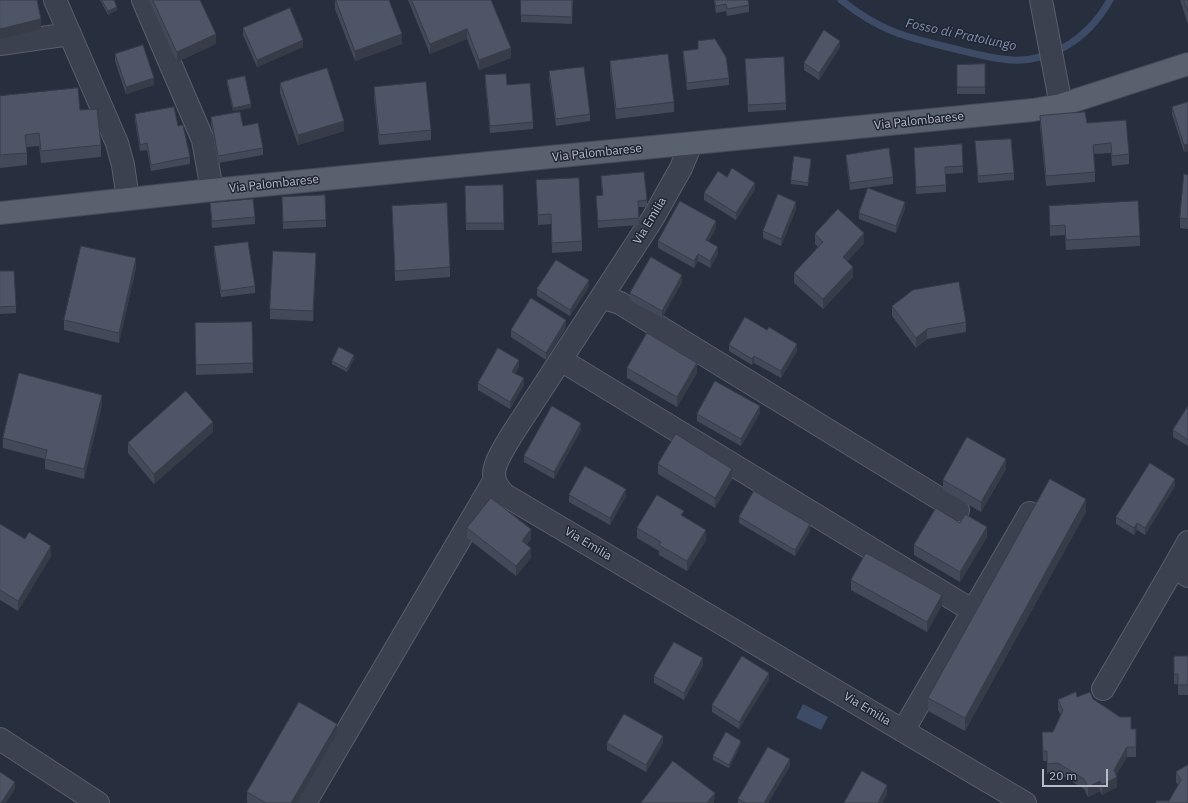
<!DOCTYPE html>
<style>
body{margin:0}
#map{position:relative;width:1188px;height:803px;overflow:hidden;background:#272f3e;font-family:"IBM Plex Sans",sans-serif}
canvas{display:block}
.scale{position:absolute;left:1042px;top:769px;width:66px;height:18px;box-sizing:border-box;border:2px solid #b7bcc9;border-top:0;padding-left:5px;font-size:12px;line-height:14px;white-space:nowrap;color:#b7bcc9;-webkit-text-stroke:3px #202634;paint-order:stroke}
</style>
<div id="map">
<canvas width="1188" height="803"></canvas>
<div class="scale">20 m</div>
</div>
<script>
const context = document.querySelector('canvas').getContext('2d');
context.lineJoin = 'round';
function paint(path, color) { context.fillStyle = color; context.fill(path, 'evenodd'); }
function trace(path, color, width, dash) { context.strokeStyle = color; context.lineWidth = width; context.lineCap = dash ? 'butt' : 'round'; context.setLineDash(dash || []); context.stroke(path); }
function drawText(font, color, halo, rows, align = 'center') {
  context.font = font + ' "IBM Plex Sans",sans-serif'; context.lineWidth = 3; context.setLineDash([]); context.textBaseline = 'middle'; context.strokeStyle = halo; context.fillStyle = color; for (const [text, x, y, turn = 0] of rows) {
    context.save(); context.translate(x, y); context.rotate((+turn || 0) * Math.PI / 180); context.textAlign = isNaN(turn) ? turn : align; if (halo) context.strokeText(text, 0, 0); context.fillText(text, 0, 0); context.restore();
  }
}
const water = new Path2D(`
 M 803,704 L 828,717 L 821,730 L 796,718 Z`);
const stream = new Path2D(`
 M 841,0 C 880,31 905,37 951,48 C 968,52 985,57 1002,59 C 1048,66 1088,39 1110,0`);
const minor = new Path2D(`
 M 55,0 L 117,143 L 123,165 L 128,199
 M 143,0 L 203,140 L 212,190
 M 1041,0 L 1061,105
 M 0,44 L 70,34
 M 691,144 L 681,168 L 653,218 L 511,436 C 499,457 483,476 505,495 L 1025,803
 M 601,299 L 608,299 L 620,303 L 958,510
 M 561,360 L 973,611
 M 1188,542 L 1174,567 L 1188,576
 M 1103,689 L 1174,567
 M 903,731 L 1030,513
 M 0,739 L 98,803
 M 305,803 L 494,481`);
const major = new Path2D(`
 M 0,213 L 212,190 L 1033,110 L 1061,105 L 1188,64`);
const wall = new Path2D(`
 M 100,0 L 114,0 L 117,10 L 108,15 Z
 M 149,0 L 200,0 L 216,44 L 177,62 Z
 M 335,0 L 389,0 L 402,44 L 355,61 L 335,9 Z
 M 408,0 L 491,0 L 511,58 L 479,70 L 467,39 L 430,54 Z
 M 521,0 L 573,0 L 572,24 L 521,22 Z
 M 714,0 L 748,0 L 749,5 L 749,12 L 727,16 L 726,11 L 716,13 Z
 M 1180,0 L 1188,0 L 1188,24 Z
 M 243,28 L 303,47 L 257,67 L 243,35 Z
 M 698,41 L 729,78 L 729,85 L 687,90 L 683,58 L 683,51 L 698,49 Z
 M 840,47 L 819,80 L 804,70 L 804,63 Z
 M 115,54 L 154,85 L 126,94 L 115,61 Z
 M 745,59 L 786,103 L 786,110 L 748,112 Z
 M 610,61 L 674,102 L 674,112 L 616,119 L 610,71 Z
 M 985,64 L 985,94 L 957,94 L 957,65 Z
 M 549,71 L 590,114 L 590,121 L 556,126 L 549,78 Z
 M 485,75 L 507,85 L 533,122 L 533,129 L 490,133 L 485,82 Z
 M 227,80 L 251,108 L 233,111 L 227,84 Z
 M 280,83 L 344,131 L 298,145 L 280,93 Z
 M 374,87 L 431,130 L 431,140 L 379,145 L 374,97 Z
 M 0,96 L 80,110 L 101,145 L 101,157 L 41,163 L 39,146 L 27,147 L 27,165 L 0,168 Z
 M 1188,102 L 1188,151 L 1184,152 L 1172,114 L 1172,107 Z
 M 135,114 L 178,126 L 190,157 L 190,164 L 151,171 L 147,150 L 140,151 L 135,121 Z
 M 1040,116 L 1087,123 L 1129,154 L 1129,164 L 1112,166 L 1111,153 L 1094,154 L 1095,172 L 1095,182 L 1046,186 L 1040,126 Z
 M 211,117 L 243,126 L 263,148 L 263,155 L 218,163 L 211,124 Z
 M 975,141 L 1014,173 L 1014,180 L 978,183 Z
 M 914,148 L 963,166 L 963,173 L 946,174 L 946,192 L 916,194 Z
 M 846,155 L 893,177 L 893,184 L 850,190 L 846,161 Z
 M 811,162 L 808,186 L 791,184 L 791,180 Z
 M 1188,175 L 1188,229 L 1180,228 L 1180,218 Z
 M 601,176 L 647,200 L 647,207 L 638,207 L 639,225 L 598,228 L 596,196 L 602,195 Z
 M 727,177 L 755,189 L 736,220 L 704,200 L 704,193 Z
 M 536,180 L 582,241 L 582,251 L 552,253 L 551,224 L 538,225 Z
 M 503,185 L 504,230 L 466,230 L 465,186 Z
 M 282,197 L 326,220 L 326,227 L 283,229 Z
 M 210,203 L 255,217 L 255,224 L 212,228 Z
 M 392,206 L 450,267 L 450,277 L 395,281 Z
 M 1049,206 L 1140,236 L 1140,246 L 1066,250 L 1065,235 L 1050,236 Z
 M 796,209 L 781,246 L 763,238 L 763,231 Z
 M 905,209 L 896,233 L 859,219 L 859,213 Z
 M 716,228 L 708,242 L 718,254 L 710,268 L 698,261 L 694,268 L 658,248 L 658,241 Z
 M 815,234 L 864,243 L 847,261 L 853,277 L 823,309 L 794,283 L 794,273 L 818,247 L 815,244 Z
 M 214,246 L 255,286 L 255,293 L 221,297 L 214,253 Z
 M 316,263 L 313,321 L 270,319 L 270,309 Z
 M 136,268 L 119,343 L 64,330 L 64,320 Z
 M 0,271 L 16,306 L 16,313 L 0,314 Z
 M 682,282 L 662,318 L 630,300 L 630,293 Z
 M 589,287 L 570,316 L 537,296 L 537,289 Z
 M 892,306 L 966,322 L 966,332 L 927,339 L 916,348 L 892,316 Z
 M 252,322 L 253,373 L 196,375 L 195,333 Z
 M 566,327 L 546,360 L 511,337 L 511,330 Z
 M 729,345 L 797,351 L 781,378 L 754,363 L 752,365 L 729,351 Z
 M 354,359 L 347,372 L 332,364 L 332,361 Z
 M 519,367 L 515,373 L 524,385 L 510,409 L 478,390 L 478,383 Z
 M 627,368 L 697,373 L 677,407 L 627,378 Z
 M 102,405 L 84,479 L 45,469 L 45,459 L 3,448 L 3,438 Z
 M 1188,406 L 1188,446 L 1173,437 L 1173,430 Z
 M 760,413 L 741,446 L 697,421 L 697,414 Z
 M 581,430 L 554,479 L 524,462 L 524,456 Z
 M 213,432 L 154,484 L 128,453 L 128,443 Z
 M 658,464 L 732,479 L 715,508 L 658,474 Z
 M 1006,469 L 981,512 L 943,490 L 943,480 Z
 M 1175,486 L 1145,535 L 1137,530 L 1134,535 L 1116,524 L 1116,517 Z
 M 569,495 L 626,496 L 610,525 L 569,502 Z
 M 1086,512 L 965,731 L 928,711 L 928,698 Z
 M 684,516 L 706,540 L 687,571 L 659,555 L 659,551 L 637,538 L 637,528 Z
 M 739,517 L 810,531 L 795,556 L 739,523 Z
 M 960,523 L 987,537 L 960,582 L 914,555 L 914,545 Z
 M 0,524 L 25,539 L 51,556 L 18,611 L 0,600 Z
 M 467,528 L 531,539 L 526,545 L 531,558 L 516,576 L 467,538 Z
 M 851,580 L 942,605 L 927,632 L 851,590 Z
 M 1188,655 L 1188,695 L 1178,695 L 1178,684 L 1174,684 L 1174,656 L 1187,656 Z
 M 703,665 L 684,700 L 654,683 L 654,676 Z
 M 769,680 L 739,729 L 712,712 L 712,705 Z
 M 1077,697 L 1093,699 L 1131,729 L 1136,729 L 1136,757 L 1127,757 L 1116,775 L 1117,787 L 1102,795 L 1100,791 L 1088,797 L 1084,789 L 1058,773 L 1047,774 L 1047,761 L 1043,761 L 1042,732 L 1053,732 L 1061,715 L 1058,710 L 1058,700 Z
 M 337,734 L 297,803 L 248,803 L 247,802 L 247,792 Z
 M 607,743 L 663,743 L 646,772 L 607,750 Z
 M 741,744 L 729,768 L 713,760 L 713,756 Z
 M 1188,765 L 1188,803 L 1169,801 L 1178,785 L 1176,782 L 1176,772 Z
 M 790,766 L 768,803 L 738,803 L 738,799 Z`);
const shadedWall = new Path2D(`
 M 117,7 L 117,10 L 108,15 L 108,11 Z
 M 41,19 L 41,29 L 0,39 L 0,29 Z
 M 467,29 L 467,39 L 430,54 L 430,44 Z
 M 216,34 L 216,44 L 177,62 L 177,52 Z
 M 402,34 L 402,44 L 355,61 L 355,51 Z
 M 303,40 L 303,47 L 257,67 L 257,60 Z
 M 840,41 L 840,47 L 819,80 L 819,73 Z
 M 511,48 L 511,58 L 479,70 L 479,60 Z
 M 154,78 L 154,85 L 126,94 L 126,87 Z
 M 251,104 L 251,108 L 233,111 L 233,108 Z
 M 344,121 L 344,131 L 298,145 L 298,135 Z
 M 1188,144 L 1188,151 L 1184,152 L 1184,145 Z
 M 811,159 L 811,162 L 808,186 L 808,183 Z
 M 755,183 L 755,189 L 736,220 L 736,213 Z
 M 796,202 L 796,209 L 781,246 L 781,239 Z
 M 905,202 L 905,209 L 896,233 L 896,226 Z
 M 716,221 L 716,228 L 706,247 L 706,240 Z
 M 864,233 L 864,243 L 843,267 L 843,257 Z
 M 718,247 L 718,254 L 710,268 L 710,261 Z
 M 316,253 L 316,263 L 313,321 L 313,311 Z
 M 698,254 L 698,261 L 694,268 L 694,261 Z
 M 136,258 L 136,268 L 119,343 L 119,333 Z
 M 853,267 L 853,277 L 823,309 L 823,299 Z
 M 682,275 L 682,282 L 662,318 L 662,311 Z
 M 589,280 L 589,287 L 570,316 L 570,310 Z
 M 566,320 L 566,327 L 546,360 L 546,353 Z
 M 927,329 L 927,339 L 916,348 L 916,338 Z
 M 797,344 L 797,351 L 781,378 L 781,371 Z
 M 354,355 L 354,359 L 347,372 L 347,369 Z
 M 754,356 L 754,363 L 752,365 L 752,359 Z
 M 519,360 L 519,367 L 512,379 L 512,372 Z
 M 697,363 L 697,373 L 677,407 L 677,397 Z
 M 524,378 L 524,385 L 510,409 L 510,402 Z
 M 102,395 L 102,405 L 84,479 L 84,469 Z
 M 760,406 L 760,413 L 741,446 L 741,439 Z
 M 213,422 L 213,432 L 154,484 L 154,474 Z
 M 581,423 L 581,430 L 554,479 L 554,472 Z
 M 1006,459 L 1006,469 L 981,512 L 981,502 Z
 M 732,469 L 732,479 L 715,508 L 715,498 Z
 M 1175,479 L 1175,486 L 1145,535 L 1145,528 Z
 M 626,489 L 626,496 L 610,525 L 610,518 Z
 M 1086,499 L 1086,512 L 965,731 L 965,718 Z
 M 1137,523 L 1137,530 L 1134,535 L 1134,528 Z
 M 810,524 L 810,531 L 795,556 L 795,550 Z
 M 987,527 L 987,537 L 960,582 L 960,572 Z
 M 531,529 L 531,539 L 522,551 L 522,541 Z
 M 706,530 L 706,540 L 687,571 L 687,561 Z
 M 51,546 L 51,556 L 18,611 L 18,601 Z
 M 531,548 L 531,558 L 516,576 L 516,566 Z
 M 942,595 L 942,605 L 927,632 L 927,622 Z
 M 703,658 L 703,665 L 684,700 L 684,693 Z
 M 769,673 L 769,680 L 739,729 L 739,722 Z
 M 337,724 L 337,734 L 297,803 L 291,803 Z
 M 663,736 L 663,743 L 646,772 L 646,765 Z
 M 741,741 L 741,744 L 729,768 L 729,765 Z
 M 1127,747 L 1127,757 L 1114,779 L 1117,777 L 1117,787 L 1102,795 L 1102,785 L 1114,770 Z
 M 790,759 L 790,766 L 768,803 L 764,803 Z
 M 1100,781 L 1100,791 L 1088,797 L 1088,787 Z
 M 15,782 L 15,789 L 6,803 L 1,803 Z
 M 887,785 L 887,795 L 883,803 L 878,803 Z
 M 715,793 L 714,803 L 707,803 Z`);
const building = new Path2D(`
 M 0,0 L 37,0 L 41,19 L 0,29 Z
 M 102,0 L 114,0 L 117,7 L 108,11 Z
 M 153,0 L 200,0 L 216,34 L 177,52 Z
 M 336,0 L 389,0 L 402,34 L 355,51 Z
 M 412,0 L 491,0 L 511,48 L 479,60 L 467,29 L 430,44 Z
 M 521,0 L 572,0 L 572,17 L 521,15 Z
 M 715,0 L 748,0 L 749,5 L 727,9 L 726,4 L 716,6 Z
 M 1184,0 L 1188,0 L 1188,11 Z
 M 290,8 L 303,40 L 257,60 L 243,28 Z
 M 824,30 L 840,41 L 819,73 L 804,63 Z
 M 715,39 L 726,57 L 729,78 L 687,83 L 683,51 L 698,49 L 698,41 Z
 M 143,45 L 154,78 L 126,87 L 115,54 Z
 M 668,54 L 674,102 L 616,109 L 610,61 Z
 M 784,57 L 786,103 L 748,105 L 745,59 Z
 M 985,64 L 985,87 L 957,87 L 957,65 Z
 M 584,67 L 590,114 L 556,119 L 549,71 Z
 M 327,68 L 344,121 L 298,135 L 280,83 Z
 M 506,74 L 507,85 L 530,83 L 533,122 L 490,126 L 485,75 Z
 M 245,76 L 251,104 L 233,108 L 227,80 Z
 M 426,82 L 431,130 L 379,135 L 374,87 Z
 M 78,88 L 80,110 L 97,109 L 101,145 L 41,151 L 39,133 L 25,135 L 27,153 L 0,155 L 0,96 Z
 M 1188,102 L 1188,144 L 1184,145 L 1172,107 Z
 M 174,107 L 178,126 L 183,125 L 190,157 L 151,165 L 147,143 L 140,145 L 135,114 Z
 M 240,112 L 243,126 L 258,123 L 263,148 L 218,156 L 211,117 Z
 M 1085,112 L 1087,123 L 1126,120 L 1129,154 L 1112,156 L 1111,143 L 1093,145 L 1095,172 L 1046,176 L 1040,116 Z
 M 1011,139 L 1014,173 L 978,176 L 975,141 Z
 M 962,144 L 963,166 L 945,167 L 946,185 L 916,187 L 914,148 Z
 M 889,148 L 893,177 L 850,183 L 846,155 Z
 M 794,156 L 811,159 L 808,183 L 791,180 Z
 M 732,168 L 755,183 L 736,213 L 704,193 L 718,171 L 727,177 Z
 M 644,172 L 647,200 L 638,201 L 639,218 L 598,221 L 596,196 L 603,195 L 601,176 Z
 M 1184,174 L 1188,175 L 1188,219 L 1180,218 Z
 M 579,178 L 582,241 L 552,243 L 551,214 L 538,215 L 536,180 Z
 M 503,185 L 504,223 L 466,223 L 465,186 Z
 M 868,188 L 905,202 L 896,226 L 859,213 Z
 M 778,194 L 796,202 L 781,239 L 763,231 Z
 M 325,195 L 326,220 L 283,222 L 282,197 Z
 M 253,199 L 255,217 L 212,221 L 210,203 Z
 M 680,201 L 716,221 L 706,240 L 718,247 L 710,261 L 698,254 L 694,261 L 658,241 Z
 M 1138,201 L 1140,236 L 1066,240 L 1065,225 L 1050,226 L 1049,206 Z
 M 447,203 L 450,267 L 395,271 L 392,206 Z
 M 838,209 L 864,233 L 843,257 L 853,267 L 823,299 L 794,273 L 823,242 L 815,234 Z
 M 248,242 L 255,286 L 221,291 L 214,246 Z
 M 81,246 L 136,258 L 119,333 L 64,320 Z
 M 273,251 L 316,253 L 313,311 L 270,309 Z
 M 651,257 L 682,275 L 662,311 L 630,293 Z
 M 556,260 L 589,280 L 570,310 L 537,289 Z
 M 0,271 L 14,271 L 16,306 L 0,307 Z
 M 959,282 L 966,322 L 927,329 L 916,338 L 892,306 L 913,290 Z
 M 531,298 L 566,320 L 546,353 L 511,330 Z
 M 745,317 L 767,330 L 769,327 L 797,344 L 781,371 L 754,356 L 752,359 L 729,345 Z
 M 252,322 L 253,363 L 196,365 L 195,323 Z
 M 647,333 L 697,363 L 677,397 L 627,368 Z
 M 339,347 L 354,355 L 347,369 L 332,361 Z
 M 498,348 L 519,360 L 512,372 L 524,378 L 510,402 L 478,383 Z
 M 19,373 L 102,395 L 84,469 L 45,459 L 47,450 L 3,438 Z
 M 715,381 L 760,406 L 741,439 L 697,414 Z
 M 186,391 L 213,422 L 154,474 L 128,443 Z
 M 552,406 L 581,423 L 554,472 L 524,456 Z
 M 1188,406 L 1188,440 L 1173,430 Z
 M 676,434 L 732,469 L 715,498 L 658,464 Z
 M 967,437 L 1006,459 L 981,502 L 943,480 Z
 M 1150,463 L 1175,479 L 1145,528 L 1137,523 L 1134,528 L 1116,517 Z
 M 585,466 L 626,489 L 610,518 L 569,495 Z
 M 1050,479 L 1086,499 L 965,718 L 928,698 Z
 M 754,491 L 810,524 L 795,550 L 739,517 Z
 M 657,495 L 684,511 L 681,515 L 706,530 L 687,561 L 659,545 L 661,542 L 637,528 Z
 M 491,498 L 531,529 L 522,541 L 531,548 L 516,566 L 467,528 Z
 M 936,508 L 960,523 L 965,514 L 987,527 L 960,572 L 914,545 Z
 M 0,524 L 25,539 L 29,532 L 51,546 L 18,601 L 0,590 Z
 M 866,553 L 942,595 L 927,622 L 851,580 Z
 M 674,642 L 703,658 L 684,693 L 654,676 Z
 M 1188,655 L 1188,685 L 1178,685 L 1178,674 L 1174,674 L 1174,656 L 1187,656 Z
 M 742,656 L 769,673 L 739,722 L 712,705 Z
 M 1076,692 L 1077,697 L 1090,692 L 1093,699 L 1120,717 L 1131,717 L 1131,729 L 1136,729 L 1136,747 L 1127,747 L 1114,770 L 1117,777 L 1102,785 L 1100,781 L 1088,787 L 1084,779 L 1058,763 L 1047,764 L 1047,751 L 1043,751 L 1042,732 L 1053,732 L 1063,710 L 1058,700 Z
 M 299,702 L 337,724 L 291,803 L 266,803 L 247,792 Z
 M 624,714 L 663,736 L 646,765 L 607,743 Z
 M 726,732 L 741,741 L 729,765 L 713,756 Z
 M 768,747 L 790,759 L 764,803 L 746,803 L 738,799 Z
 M 673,761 L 715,793 L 707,803 L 641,803 Z
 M 1188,765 L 1188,803 L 1156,803 L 1156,801 L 1169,801 L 1181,780 L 1176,772 Z
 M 862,771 L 887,785 L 878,803 L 844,803 Z
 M 0,772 L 15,782 L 1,803 L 0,803 Z`);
const streetNames = [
 ["Via Palombarese",919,121,-6],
 ["Via Palombarese",597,153,-6],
 ["Via Palombarese",274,184,-6],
 ["Via Emilia",650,221,-59],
 ["Via Emilia",588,544,31],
 ["Via Emilia",867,709,31]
];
const waterNames = [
 ["Fosso di Pratolungo",961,35,12]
];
paint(water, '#3e4b66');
trace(stream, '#3e4b66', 7);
trace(minor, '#595f6c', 24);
trace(major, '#444a58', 24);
trace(minor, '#3b414e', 22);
trace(major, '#59606e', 22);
paint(wall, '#424959');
paint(shadedWall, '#363c48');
paint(building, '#4d5567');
trace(building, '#363c48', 1);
drawText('12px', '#b7bcc9', '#202634', streetNames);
drawText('italic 13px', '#818fae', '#202634', waterNames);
</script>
